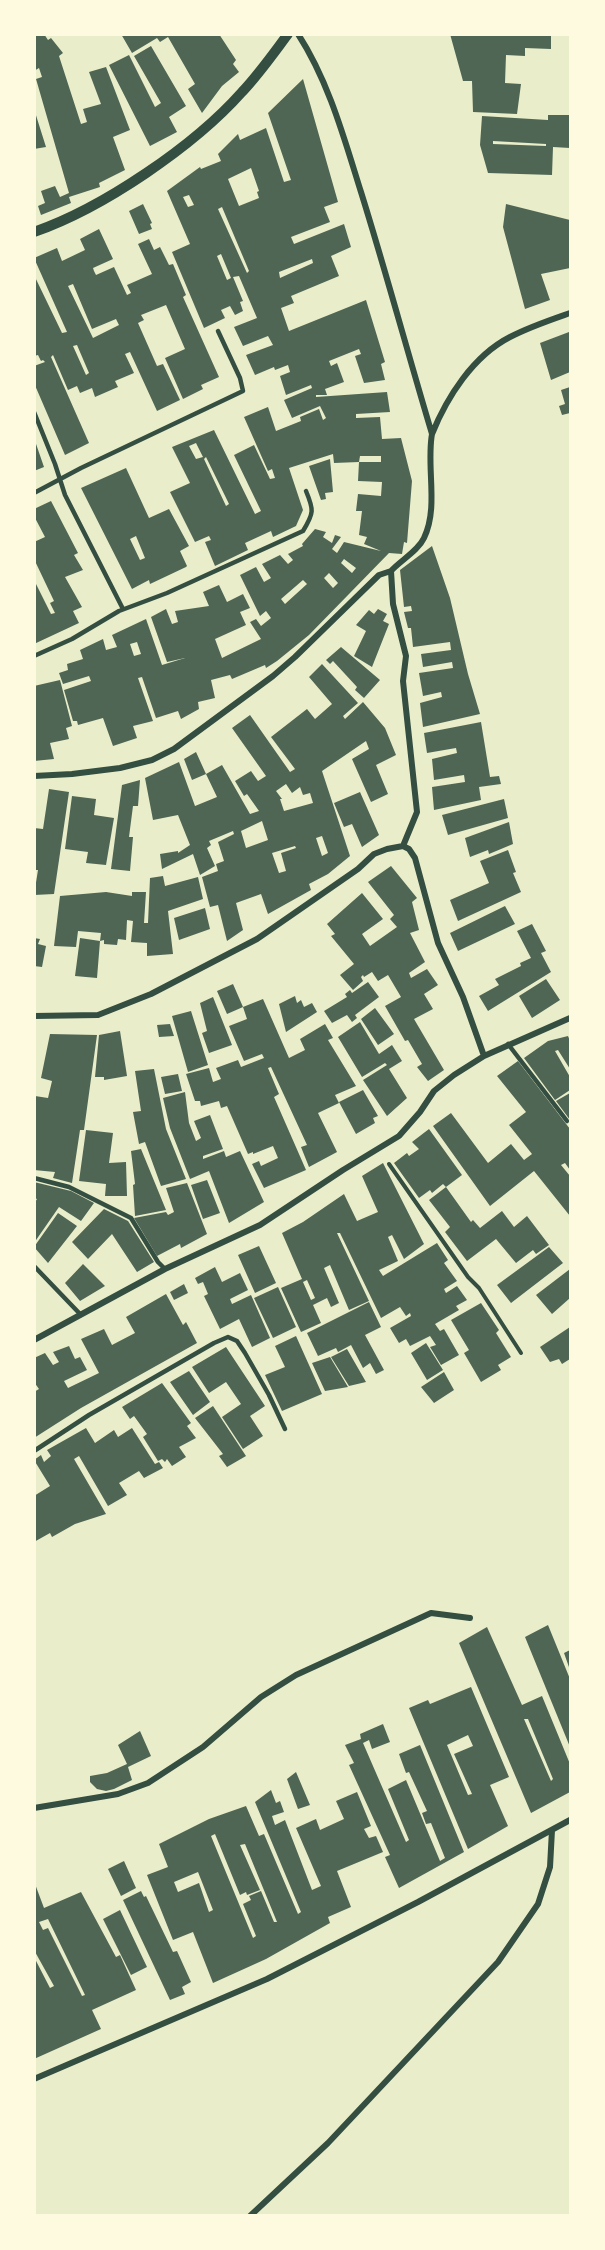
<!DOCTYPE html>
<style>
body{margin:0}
#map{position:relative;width:605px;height:2250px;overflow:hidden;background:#e9edc9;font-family:"Fira Sans",sans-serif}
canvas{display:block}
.frame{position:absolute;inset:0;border:36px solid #fefae0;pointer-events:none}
</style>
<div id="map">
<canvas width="605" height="2250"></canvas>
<div class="frame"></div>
</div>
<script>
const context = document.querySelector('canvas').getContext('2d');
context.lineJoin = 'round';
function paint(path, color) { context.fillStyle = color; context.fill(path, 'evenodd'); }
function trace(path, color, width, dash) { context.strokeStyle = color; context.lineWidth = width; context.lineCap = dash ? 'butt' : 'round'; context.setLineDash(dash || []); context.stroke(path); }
const building = new Path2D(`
 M 34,34 L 44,34 L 48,40 L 51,38 L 63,53 L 59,56 L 81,124 L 87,122 L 83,109 L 101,104 L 89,72 L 106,67 L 130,130 L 113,137 L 125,170 L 99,183 L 100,187 L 69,197 L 71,203 L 41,215 L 38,206 L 45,203 L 41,191 L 55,186 L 60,197 L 69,193 L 36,79 L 42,77 L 39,68 L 34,71 Z
 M 121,34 L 219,34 L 236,60 L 233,64 L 239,72 L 222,86 L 202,113 L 188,89 L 195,84 L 168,37 L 160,42 L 157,38 L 132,53 Z
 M 450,34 L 551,34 L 551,49 L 525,48 L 525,56 L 506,55 L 505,83 L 521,84 L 517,114 L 473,112 L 472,81 L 463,81 Z
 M 151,46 L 186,106 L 169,117 L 177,132 L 150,146 L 109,65 L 129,55 L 155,107 L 161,103 L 134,56 Z
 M 303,79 L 338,202 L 324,207 L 330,222 L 291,237 L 294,244 L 344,224 L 351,247 L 331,256 L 339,276 L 291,296 L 294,303 L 281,308 L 289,331 L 366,300 L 385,362 L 381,364 L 385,380 L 364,383 L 355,356 L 361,354 L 359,349 L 329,361 L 331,366 L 337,363 L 344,382 L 325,389 L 327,395 L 316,395 L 316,397 L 387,392 L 390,412 L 356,414 L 356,418 L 380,417 L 382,439 L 401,438 L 412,481 L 407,543 L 404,542 L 402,554 L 389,553 L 309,635 L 277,661 L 266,668 L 265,665 L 232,679 L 230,675 L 211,680 L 215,698 L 198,702 L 199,709 L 181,719 L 178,711 L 156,718 L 142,677 L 138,678 L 153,721 L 133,726 L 137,738 L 113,746 L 103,718 L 78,725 L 77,721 L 73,721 L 64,690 L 91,681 L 89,676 L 63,684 L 59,673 L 68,670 L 67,664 L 83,659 L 80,650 L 103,639 L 106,650 L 117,647 L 112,635 L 146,619 L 162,665 L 185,658 L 167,662 L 151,617 L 166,609 L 172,624 L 178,622 L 175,611 L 209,606 L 203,592 L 219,585 L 227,602 L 243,594 L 250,608 L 240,612 L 246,625 L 215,639 L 222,658 L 261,639 L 250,622 L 256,619 L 261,626 L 271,618 L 266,611 L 260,616 L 240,575 L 256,567 L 264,582 L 271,578 L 262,564 L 280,555 L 288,564 L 293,560 L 288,554 L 303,546 L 302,544 L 315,529 L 326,532 L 323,537 L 332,543 L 335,535 L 341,537 L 332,549 L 337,553 L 344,542 L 381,551 L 364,544 L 367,537 L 359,535 L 362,511 L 356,511 L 358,494 L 381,496 L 382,482 L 358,481 L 359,462 L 334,463 L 333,454 L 289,468 L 303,510 L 296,526 L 273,537 L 271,531 L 245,543 L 248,550 L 215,566 L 205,542 L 211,540 L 209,536 L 195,542 L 170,492 L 190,483 L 172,447 L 214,430 L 255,514 L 261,511 L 234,455 L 254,445 L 270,479 L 275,478 L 272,469 L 268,471 L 244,417 L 268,407 L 276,431 L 301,421 L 300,417 L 319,409 L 323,420 L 326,418 L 320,406 L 292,418 L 284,400 L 312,388 L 311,385 L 286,395 L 280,376 L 290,372 L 288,365 L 275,370 L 274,367 L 255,375 L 246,355 L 273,345 L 268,336 L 243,346 L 234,327 L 257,318 L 239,276 L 233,277 L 243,301 L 240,302 L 243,311 L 235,315 L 230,306 L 221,310 L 225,318 L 204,328 L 172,252 L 190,244 L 167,191 L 200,167 L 201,169 L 221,161 L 218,154 L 238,134 L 240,140 L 266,128 L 284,182 L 291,180 L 268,113 ZM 251,168 L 259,191 L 257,192 L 259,198 L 239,206 L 228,179 ZM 189,195 L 194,205 L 188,207 L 183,197 ZM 222,207 L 249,271 L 247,273 L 218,209 ZM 221,254 L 231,278 L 227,280 L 217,256 ZM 312,259 L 313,263 L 280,278 L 279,272 ZM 196,443 L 203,457 L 196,459 L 189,446 ZM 360,456 L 381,456 L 381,462 L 359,462 ZM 206,457 L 229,504 L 226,506 L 204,459 ZM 344,559 L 356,568 L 352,573 L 341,563 ZM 329,573 L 338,583 L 333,588 L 324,578 ZM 303,580 L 307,584 L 285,604 L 281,599 ZM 137,642 L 141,654 L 134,656 L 130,644 Z
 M 34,109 L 46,147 L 34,149 Z
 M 548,115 L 570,115 L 570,148 L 553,147 L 552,175 L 488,173 L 480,145 L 482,116 L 548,120 ZM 493,141 L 546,144 L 546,146 L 493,144 Z
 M 143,204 L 152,223 L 150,224 L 152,229 L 139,234 L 129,211 Z
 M 506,204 L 570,220 L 570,268 L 541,274 L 550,300 L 525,309 L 503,227 Z
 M 99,229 L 113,259 L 93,268 L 94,271 L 96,275 L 114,267 L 127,295 L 131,293 L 127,285 L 152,274 L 138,244 L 149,239 L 154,250 L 160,247 L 169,265 L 173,264 L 186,295 L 183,297 L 219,377 L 201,385 L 203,389 L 183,399 L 165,358 L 185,349 L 166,305 L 141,315 L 144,320 L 138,323 L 157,366 L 163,364 L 180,400 L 157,411 L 130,352 L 125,354 L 134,373 L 115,381 L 118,387 L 95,397 L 92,388 L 80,393 L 77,386 L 68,390 L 53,355 L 51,357 L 89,443 L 65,455 L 34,383 L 34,366 L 45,362 L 43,360 L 41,361 L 38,355 L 34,356 L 34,275 L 62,333 L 67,332 L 34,258 L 57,248 L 62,261 L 85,250 L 80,239 ZM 73,284 L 92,329 L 116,319 L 119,325 L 93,338 L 68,286 ZM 77,345 L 89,373 L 86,375 L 73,346 Z
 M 569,332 L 570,372 L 551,380 L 540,343 Z
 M 570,387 L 570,413 L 562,415 L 559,406 L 565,404 L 561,390 Z
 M 35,441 L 44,467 L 34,471 L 34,442 Z
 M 330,459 L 333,492 L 325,493 L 326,499 L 321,500 L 309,466 Z
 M 126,468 L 149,518 L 169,509 L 189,546 L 180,551 L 187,566 L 186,567 L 150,584 L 149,580 L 132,589 L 81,488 ZM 136,536 L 145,558 L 140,560 L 130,539 Z
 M 51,501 L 78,553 L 74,555 L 83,570 L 65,577 L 82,607 L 73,611 L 79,623 L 34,644 L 34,580 L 51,614 L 55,613 L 50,603 L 54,601 L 34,559 L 34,542 L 45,537 L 34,516 L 34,509 Z
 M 432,546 L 450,598 L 468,674 L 480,714 L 423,727 L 420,703 L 442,697 L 441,692 L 423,696 L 419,673 L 453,668 L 452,662 L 423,667 L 421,654 L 451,650 L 450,642 L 413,647 L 411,628 L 408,628 L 404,612 L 412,611 L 411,606 L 404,607 L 400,570 Z
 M 378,609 L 387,614 L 383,621 L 389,624 L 372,667 L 354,656 L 366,631 L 356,625 L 369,610 L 374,614 Z
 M 341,647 L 380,680 L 364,698 L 355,690 L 357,687 L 333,661 L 330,664 L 326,660 Z
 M 322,664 L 358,703 L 343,716 L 345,719 L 363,702 L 385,728 L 396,755 L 376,765 L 388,794 L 371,802 L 352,759 L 369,749 L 366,741 L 322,771 L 350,856 L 328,874 L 309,884 L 311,890 L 268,914 L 261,894 L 236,903 L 243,930 L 227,941 L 218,905 L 210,907 L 202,877 L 218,871 L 216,864 L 224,861 L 218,842 L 234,834 L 233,831 L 209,841 L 211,845 L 207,848 L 215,866 L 200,875 L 193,854 L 162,869 L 160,854 L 178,851 L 178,853 L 190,845 L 178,815 L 153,820 L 145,778 L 179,762 L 195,806 L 217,797 L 206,774 L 222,765 L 250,814 L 259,811 L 247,794 L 244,796 L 235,781 L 251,771 L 258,781 L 266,776 L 232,728 L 250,715 L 290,772 L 295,769 L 271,737 L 307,709 L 315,719 L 332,704 L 309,677 ZM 286,784 L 292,793 L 300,787 L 303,795 L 310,793 L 313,803 L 284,811 L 280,799 L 282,799 L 276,791 ZM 262,821 L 268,840 L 246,848 L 241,831 ZM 322,836 L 328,853 L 322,856 L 316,838 ZM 295,846 L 296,848 L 281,853 L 286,871 L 279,873 L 272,853 Z
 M 60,680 L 72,726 L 66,728 L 69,739 L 50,743 L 54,759 L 34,761 L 34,686 Z
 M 481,722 L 490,777 L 499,776 L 501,784 L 479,787 L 481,800 L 434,810 L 432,787 L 465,782 L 464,775 L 434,780 L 432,759 L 457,753 L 456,748 L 427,753 L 424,733 Z
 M 196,752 L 206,774 L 192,780 L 184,759 Z
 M 140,780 L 138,806 L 133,806 L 129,837 L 133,837 L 130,871 L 111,869 L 122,785 Z
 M 49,789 L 69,792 L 54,894 L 34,895 L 38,870 L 34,870 L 34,828 L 43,829 Z
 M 360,792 L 379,835 L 362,847 L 352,824 L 344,827 L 334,803 Z
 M 72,796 L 96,799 L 94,815 L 114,818 L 106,865 L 86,863 L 88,852 L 65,849 Z
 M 504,799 L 508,818 L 448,835 L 442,815 Z
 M 509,822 L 513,844 L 489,854 L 488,850 L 470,857 L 465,838 Z
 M 508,850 L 516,872 L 513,873 L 521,892 L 458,921 L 450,900 L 489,883 L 480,861 Z
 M 391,866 L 417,898 L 412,902 L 419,930 L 410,933 L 425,962 L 409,973 L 411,978 L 427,969 L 438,985 L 424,994 L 433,1009 L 414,1019 L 444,1070 L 428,1081 L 417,1067 L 422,1064 L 408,1040 L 405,1041 L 385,1006 L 401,997 L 388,975 L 378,981 L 372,972 L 364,977 L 363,975 L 361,977 L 363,981 L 353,990 L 340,975 L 354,964 L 331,936 L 335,934 L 327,924 L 362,893 L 383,919 L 362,934 L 370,946 L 397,927 L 390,919 L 394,915 L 368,882 Z
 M 163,876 L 165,886 L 198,877 L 203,899 L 168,911 L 173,954 L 147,956 L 147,943 L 131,942 L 133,921 L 127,920 L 126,940 L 118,939 L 117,945 L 104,944 L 104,940 L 100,941 L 97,978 L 75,976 L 80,938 L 100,941 L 101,933 L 78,931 L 76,947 L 54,946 L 60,896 L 106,892 L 132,896 L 132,892 L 146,892 L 144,923 L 148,923 L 150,878 Z
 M 505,906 L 515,924 L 458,951 L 450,933 Z
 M 205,908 L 210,929 L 179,940 L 174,918 Z
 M 532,924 L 546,951 L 541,953 L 551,972 L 488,1011 L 479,996 L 499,985 L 495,979 L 521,966 L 520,963 L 531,958 L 517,931 Z
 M 34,938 L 40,939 L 38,944 L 46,946 L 42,967 L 34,966 Z
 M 546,979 L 560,1000 L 532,1018 L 519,996 Z
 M 368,982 L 379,997 L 355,1015 L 357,1018 L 352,1022 L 347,1015 L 332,1023 L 324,1011 L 347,997 L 345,994 L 350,990 L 352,993 Z
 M 233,984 L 243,1007 L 263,999 L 289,1058 L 305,1050 L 300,1039 L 325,1024 L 333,1038 L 328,1040 L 356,1086 L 335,1095 L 339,1103 L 318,1113 L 337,1152 L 309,1167 L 301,1147 L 307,1145 L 271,1067 L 268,1068 L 279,1094 L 274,1097 L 306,1170 L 264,1188 L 252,1164 L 259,1161 L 261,1166 L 278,1158 L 273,1146 L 253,1154 L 253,1152 L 248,1154 L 227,1106 L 221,1108 L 219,1101 L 201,1106 L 200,1101 L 195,1101 L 186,1074 L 209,1068 L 213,1082 L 221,1079 L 216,1068 L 238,1060 L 241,1067 L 264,1058 L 262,1054 L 244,1061 L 229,1026 L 247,1019 L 243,1007 L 227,1014 L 217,991 Z
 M 295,996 L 297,1003 L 301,1000 L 304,1007 L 312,1003 L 317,1012 L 286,1032 L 279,1004 Z
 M 213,997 L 232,1045 L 209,1053 L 202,1033 L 207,1031 L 200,1003 Z
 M 375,1008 L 394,1034 L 378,1045 L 361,1019 Z
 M 191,1011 L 208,1065 L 188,1072 L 172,1016 Z
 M 360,1022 L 379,1054 L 392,1045 L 402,1061 L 389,1069 L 407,1098 L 387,1116 L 363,1080 L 387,1065 L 385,1063 L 362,1077 L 338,1037 Z
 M 170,1024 L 174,1036 L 159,1037 L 157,1025 Z
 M 120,1031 L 127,1076 L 104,1080 L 104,1077 L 95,1077 L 99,1035 Z
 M 50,1034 L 97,1035 L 84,1130 L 80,1130 L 72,1183 L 53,1178 L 55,1172 L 34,1170 L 34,1100 L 35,1096 L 48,1098 L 52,1081 L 41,1078 Z
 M 568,1036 L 570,1041 L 570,1069 L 558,1050 L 555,1051 L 570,1077 L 570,1090 L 555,1100 L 524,1058 L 548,1041 Z
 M 518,1061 L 570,1129 L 570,1170 L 565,1163 L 561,1165 L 570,1176 L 570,1216 L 534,1171 L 490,1206 L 433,1126 L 451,1113 L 488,1163 L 511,1144 L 524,1160 L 532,1154 L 509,1125 L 526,1112 L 497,1076 Z
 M 154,1069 L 166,1129 L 186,1179 L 161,1186 L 145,1142 L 139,1144 L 133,1112 L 141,1111 L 135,1071 Z
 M 178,1074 L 182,1091 L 165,1094 L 161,1077 Z
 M 363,1090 L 378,1116 L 373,1118 L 375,1123 L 356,1134 L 339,1102 Z
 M 185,1092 L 189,1123 L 196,1141 L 201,1138 L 194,1121 L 210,1115 L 223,1149 L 203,1156 L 203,1159 L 224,1151 L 226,1157 L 240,1151 L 264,1202 L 229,1223 L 209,1171 L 190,1179 L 170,1128 L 163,1098 Z
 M 570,1093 L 570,1120 L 556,1101 Z
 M 429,1129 L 462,1175 L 446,1187 L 471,1222 L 473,1220 L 480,1228 L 502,1211 L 514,1227 L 527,1216 L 549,1245 L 536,1254 L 533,1250 L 516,1263 L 496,1239 L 467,1261 L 445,1232 L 450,1227 L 429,1200 L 446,1187 L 443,1184 L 432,1193 L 430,1190 L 419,1198 L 394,1163 L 407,1153 L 409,1156 L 419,1149 L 412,1142 Z
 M 86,1130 L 113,1133 L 109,1163 L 126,1162 L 127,1196 L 105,1196 L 106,1184 L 79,1181 Z
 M 141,1149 L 166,1210 L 135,1216 L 133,1185 L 135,1184 L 131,1151 Z
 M 383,1163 L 424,1244 L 404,1259 L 392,1235 L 388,1237 L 398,1261 L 379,1270 L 383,1276 L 437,1243 L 448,1260 L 444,1263 L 457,1281 L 444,1289 L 446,1293 L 457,1286 L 467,1300 L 456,1306 L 459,1310 L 435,1324 L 440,1331 L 444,1329 L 459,1355 L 441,1365 L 430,1347 L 436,1345 L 430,1336 L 410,1346 L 406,1339 L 399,1343 L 390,1328 L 411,1316 L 410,1313 L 406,1316 L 400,1307 L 381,1318 L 340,1233 L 337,1233 L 369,1301 L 349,1310 L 330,1265 L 324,1268 L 339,1303 L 331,1307 L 327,1298 L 313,1305 L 321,1323 L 301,1332 L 281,1288 L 302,1279 L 282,1233 L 303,1222 L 344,1194 L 357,1221 L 378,1212 L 362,1176 ZM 307,1280 L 315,1298 L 311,1300 L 303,1282 Z
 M 207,1180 L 220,1213 L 203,1219 L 191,1185 Z
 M 34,1182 L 71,1191 L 94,1203 L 81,1221 L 59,1207 L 34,1243 L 34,1204 L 37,1199 L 34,1198 Z
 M 187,1183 L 207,1234 L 181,1248 L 180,1244 L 157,1256 L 134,1218 L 166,1212 L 168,1215 L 174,1212 L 166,1188 Z
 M 104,1209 L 128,1221 L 154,1262 L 137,1272 L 112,1234 L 88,1259 L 72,1242 Z
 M 58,1213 L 77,1226 L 48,1263 L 34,1247 Z
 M 259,1246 L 276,1283 L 255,1293 L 238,1255 Z
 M 549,1247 L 563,1263 L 511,1303 L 497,1285 Z
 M 83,1264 L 105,1286 L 80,1301 L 65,1283 Z
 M 215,1267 L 222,1282 L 240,1273 L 248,1290 L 230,1299 L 232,1304 L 251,1295 L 270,1338 L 252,1347 L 239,1319 L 220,1329 L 204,1296 L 208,1294 L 203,1282 L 198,1284 L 195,1278 Z
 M 570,1269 L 570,1298 L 552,1314 L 536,1295 Z
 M 184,1284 L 188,1293 L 174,1300 L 170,1292 Z
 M 278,1287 L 296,1327 L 273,1338 L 254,1298 Z
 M 166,1294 L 183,1325 L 186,1322 L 197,1343 L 81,1408 L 34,1438 L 34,1392 L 39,1389 L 34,1382 L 34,1358 L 45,1353 L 53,1365 L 59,1362 L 53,1352 L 69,1346 L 75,1359 L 80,1357 L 87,1370 L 64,1381 L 68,1388 L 99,1373 L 81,1339 L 104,1329 L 112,1345 L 135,1333 L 126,1317 Z
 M 369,1302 L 381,1327 L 365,1335 L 384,1370 L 376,1374 L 370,1363 L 363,1368 L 351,1345 L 338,1352 L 336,1348 L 318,1356 L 307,1333 Z
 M 481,1303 L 499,1330 L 496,1333 L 511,1357 L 498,1365 L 501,1370 L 481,1382 L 464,1353 L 469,1350 L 451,1320 Z
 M 570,1327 L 570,1359 L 562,1364 L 559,1359 L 550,1362 L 540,1347 Z
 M 296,1336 L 322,1394 L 282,1411 L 265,1375 L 285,1367 L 275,1346 Z
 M 426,1343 L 443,1370 L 427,1380 L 411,1353 Z
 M 226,1347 L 265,1406 L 250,1416 L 263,1436 L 243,1449 L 222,1417 L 241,1404 L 226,1382 L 209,1393 L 192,1367 Z
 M 347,1349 L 366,1382 L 349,1386 L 331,1357 Z
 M 330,1357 L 348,1387 L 325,1391 L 312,1363 Z
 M 189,1371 L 210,1402 L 193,1415 L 170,1382 Z
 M 444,1372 L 454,1390 L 434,1403 L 421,1387 Z
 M 162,1383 L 191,1423 L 187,1426 L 196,1438 L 179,1447 L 186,1457 L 172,1466 L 167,1459 L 165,1462 L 162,1459 L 158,1461 L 143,1437 L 147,1434 L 134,1416 L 130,1419 L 122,1407 Z
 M 213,1406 L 246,1456 L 227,1467 L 219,1456 L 223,1454 L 195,1418 Z
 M 86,1428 L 95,1443 L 114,1430 L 118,1437 L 132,1428 L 155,1464 L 159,1462 L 163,1468 L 144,1478 L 139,1471 L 119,1483 L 127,1495 L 108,1506 L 79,1456 L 74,1459 L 106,1514 L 75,1524 L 52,1537 L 50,1533 L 34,1542 L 34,1496 L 50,1486 L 34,1460 L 41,1455 L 44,1462 L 51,1456 L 47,1450 Z
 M 548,1625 L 570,1679 L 570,1747 L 525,1637 Z
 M 487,1627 L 522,1705 L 542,1696 L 570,1764 L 570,1792 L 531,1813 L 459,1643 ZM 524,1719 L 528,1719 L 553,1779 L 551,1781 Z
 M 570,1650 L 570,1670 L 564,1653 Z
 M 471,1687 L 509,1777 L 490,1785 L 508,1826 L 468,1849 L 409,1708 L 428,1700 L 430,1704 ZM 468,1735 L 473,1746 L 454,1754 L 472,1794 L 468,1795 L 447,1745 Z
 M 383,1724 L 390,1742 L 372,1749 L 369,1740 L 363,1743 L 406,1842 L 409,1840 L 388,1789 L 406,1780 L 440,1861 L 445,1858 L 431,1823 L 426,1824 L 422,1813 L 427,1811 L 409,1772 L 406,1773 L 399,1754 L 420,1745 L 464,1852 L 399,1888 L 385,1857 L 390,1855 L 349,1765 L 354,1763 L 345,1745 L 361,1739 L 360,1734 Z
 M 140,1731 L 151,1756 L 128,1767 L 132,1780 L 114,1789 L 106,1791 L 97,1789 L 90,1782 L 90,1776 L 107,1773 L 127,1764 L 118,1745 Z
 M 296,1772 L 310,1805 L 298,1809 L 287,1779 Z
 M 271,1790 L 276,1803 L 280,1801 L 284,1812 L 272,1816 L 275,1825 L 285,1820 L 312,1890 L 321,1886 L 296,1828 L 316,1819 L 320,1830 L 344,1819 L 336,1801 L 357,1792 L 371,1826 L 364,1829 L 369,1838 L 376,1836 L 383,1852 L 337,1871 L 351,1907 L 328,1917 L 330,1923 L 266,1959 L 213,1983 L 193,1932 L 173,1940 L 147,1875 L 168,1867 L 159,1844 L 209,1819 L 246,1806 L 259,1836 L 264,1834 L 298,1914 L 301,1912 L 255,1802 ZM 215,1834 L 240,1895 L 246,1892 L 247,1895 L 260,1890 L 240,1845 L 245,1844 L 277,1922 L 274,1922 L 261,1891 L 249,1896 L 251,1900 L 243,1904 L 256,1936 L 253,1938 L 211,1836 ZM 198,1872 L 213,1910 L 209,1912 L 199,1883 L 178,1892 L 174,1882 Z
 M 124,1861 L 136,1888 L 121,1896 L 108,1869 Z
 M 35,1884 L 44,1908 L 81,1892 L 116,1957 L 120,1955 L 136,1990 L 92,2010 L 101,2029 L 34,2059 L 34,1957 L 50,1988 L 54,1986 L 34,1950 ZM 48,1919 L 85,1995 L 82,1996 L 48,1928 L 43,1930 L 39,1922 Z
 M 141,1891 L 144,1897 L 146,1896 L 173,1952 L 177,1951 L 191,1982 L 182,1987 L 185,1994 L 170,2000 L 123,1900 Z
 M 120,1910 L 147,1967 L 131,1975 L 103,1919 Z`);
const path = new Path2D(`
 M 389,1164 L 468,1277 L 479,1288 L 521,1353`);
const service = new Path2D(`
 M 34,412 L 55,464 L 65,495 L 123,609
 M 34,493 L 81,468 L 243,391 L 240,378 L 218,331
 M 34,656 L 72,639 L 119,611 L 167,593 L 303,531 C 314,513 314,510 306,491
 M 508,1044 L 567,1121
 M 34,1178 L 69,1187 L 131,1218 L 158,1262 L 165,1269
 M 34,1266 L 81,1315
 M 34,1451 L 89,1415 L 214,1343 L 228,1337 L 237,1341 L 245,1353 L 269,1395 L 285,1429`);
const minor = new Path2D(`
 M 298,34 C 329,82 344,138 361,192 C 386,272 408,354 432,434 C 426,467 439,507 424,538 C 418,551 401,560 391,571
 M 432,434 C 447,397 473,356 510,337 C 529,327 550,320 570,313
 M 391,571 L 393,604 L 406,656 L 403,681 L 417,812 L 403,846 L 409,849 L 415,858 L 438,943 L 463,997 L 484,1056
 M 34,776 L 72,774 L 120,768 L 152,760 L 174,749 L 273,676 L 295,657 L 379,575 L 391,571
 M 34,1016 L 98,1015 L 151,994 L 257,939 L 358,869 L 374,854 L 387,849 L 403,846
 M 34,1340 L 165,1269 L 260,1225 L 343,1170 L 399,1136 L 420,1112 L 434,1091 L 454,1075 L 484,1056 L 570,1018
 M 34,1808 L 118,1794 L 148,1783 L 203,1747 L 261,1697 L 296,1675 L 431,1613 L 470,1618
 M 34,2079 L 267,1979 L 418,1902 L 570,1820
 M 250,2216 L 328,2143 L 498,1962 L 538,1904 L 550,1867 L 552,1830`);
const tertiary = new Path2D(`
 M 34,232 C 103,208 194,146 242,92 C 259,74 273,54 288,34`);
paint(building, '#4f6655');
trace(path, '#344e41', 4);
trace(service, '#344e41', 4.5);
trace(minor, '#344e41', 6);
trace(tertiary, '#344e41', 10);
</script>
